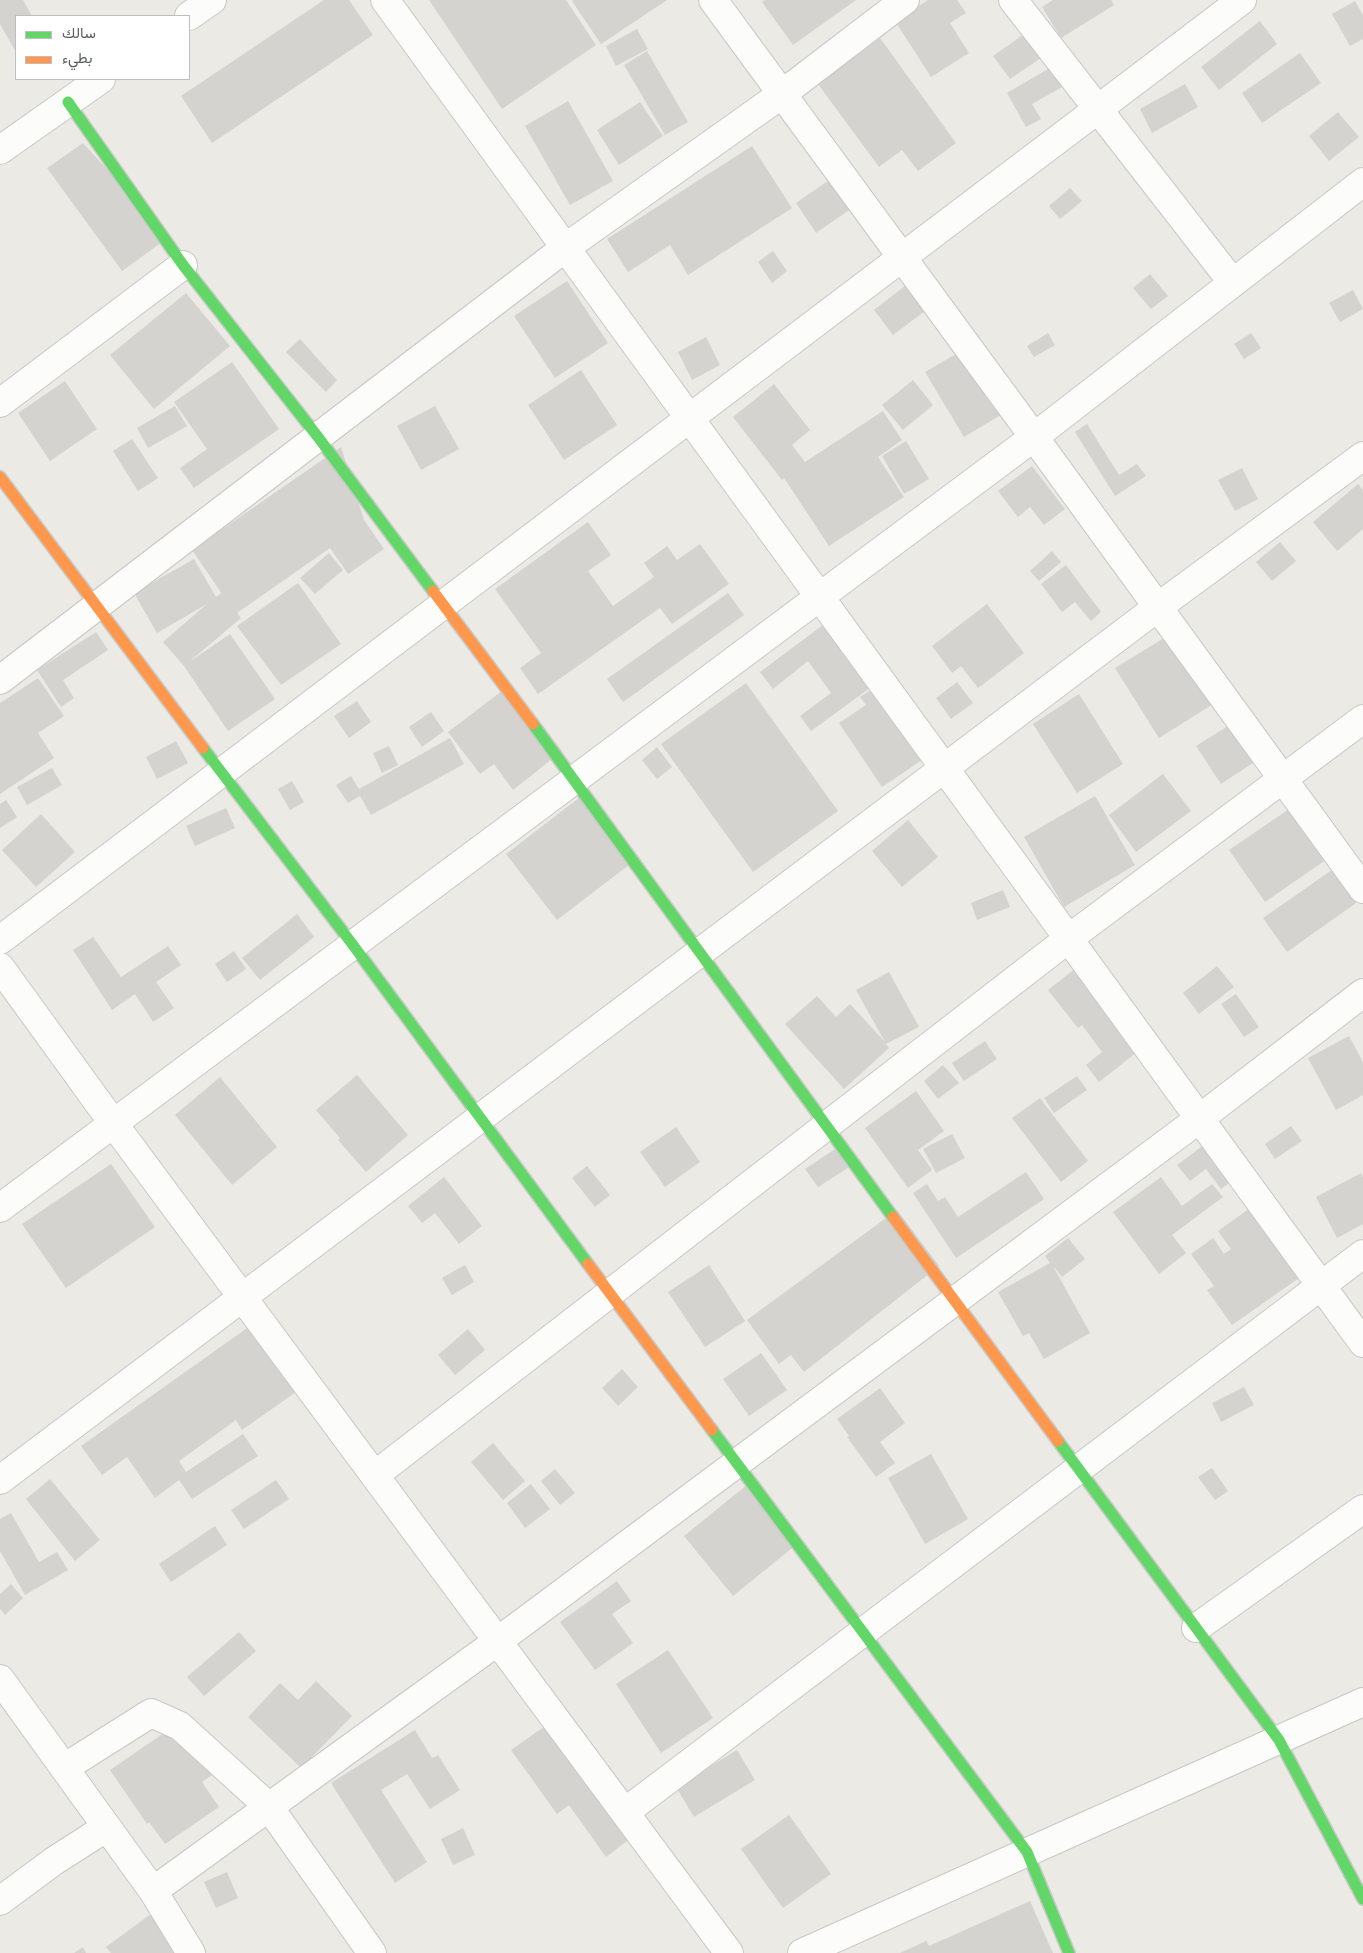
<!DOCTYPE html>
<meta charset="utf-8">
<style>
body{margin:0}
#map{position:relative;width:1363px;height:1953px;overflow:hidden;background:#ebeae4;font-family:"IBM Plex Sans",Vazirmatn,sans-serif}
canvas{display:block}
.legend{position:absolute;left:15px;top:15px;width:175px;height:65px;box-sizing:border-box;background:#fff;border:1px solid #bdbec1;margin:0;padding:6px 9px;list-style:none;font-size:15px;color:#5a5d63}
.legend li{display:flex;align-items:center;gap:10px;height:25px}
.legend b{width:25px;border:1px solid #bdbec1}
</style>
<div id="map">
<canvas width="1363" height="1953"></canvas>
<ul class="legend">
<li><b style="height:6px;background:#63d668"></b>سالك</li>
<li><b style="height:6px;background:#ff974d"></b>بطيء</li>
</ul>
</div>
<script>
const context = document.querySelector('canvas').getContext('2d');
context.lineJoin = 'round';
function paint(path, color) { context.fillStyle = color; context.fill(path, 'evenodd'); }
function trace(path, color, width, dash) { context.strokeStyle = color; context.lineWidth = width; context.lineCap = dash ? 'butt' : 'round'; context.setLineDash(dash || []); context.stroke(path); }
const building = new Path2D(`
 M 0,0 L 23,0 L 32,16 L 16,16 L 16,52 L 0,24 Z
 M 324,0 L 349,0 L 373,35 L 212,143 L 181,96 Z
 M 429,0 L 566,0 L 596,45 L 502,109 Z
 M 574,0 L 667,0 L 601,44 L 572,1 Z
 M 765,0 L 856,0 L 793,45 L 762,2 Z
 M 928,0 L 957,0 L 966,13 L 950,23 L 969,53 L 931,77 L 895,21 Z
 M 1053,0 L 1111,0 L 1114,5 L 1061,38 L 1042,7 Z
 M 1355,1 L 1363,15 L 1363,39 L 1350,46 L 1332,14 Z
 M 1260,21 L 1277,44 L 1219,90 L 1201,67 Z
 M 637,29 L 648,49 L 616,66 L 606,46 Z
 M 1027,32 L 1044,56 L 1010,79 L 993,56 Z
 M 880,38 L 956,143 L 918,171 L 902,150 L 879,167 L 818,84 Z
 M 647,51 L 688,122 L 665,135 L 624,65 Z
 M 1300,53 L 1321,83 L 1262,123 L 1242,93 Z
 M 1067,58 L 1078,78 L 1032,104 L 1041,119 L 1026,127 L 1007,93 Z
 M 1185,84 L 1198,107 L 1152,133 L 1140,109 Z
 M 568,101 L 613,181 L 570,205 L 525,126 Z
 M 640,102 L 663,136 L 619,165 L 597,130 Z
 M 1338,112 L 1359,137 L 1329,161 L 1309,136 Z
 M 83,143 L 169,237 L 122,271 L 47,168 Z
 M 752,146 L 792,208 L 688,275 L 670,245 L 628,272 L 607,239 Z
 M 838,174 L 858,204 L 816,233 L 796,203 Z
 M 1070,188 L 1082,201 L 1060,219 L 1049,206 Z
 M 773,251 L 787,271 L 772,283 L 758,262 Z
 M 1150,274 L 1168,296 L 1151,309 L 1133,288 Z
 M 567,281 L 608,343 L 555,378 L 514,316 Z
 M 906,285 L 925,311 L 893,335 L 874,310 Z
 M 1353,290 L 1363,309 L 1340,322 L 1329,303 Z
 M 186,293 L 230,346 L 154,409 L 110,355 Z
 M 1048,333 L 1055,345 L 1034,357 L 1027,346 Z
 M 1251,333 L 1261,348 L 1244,359 L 1234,344 Z
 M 706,337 L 720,365 L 692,380 L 678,352 Z
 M 300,339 L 337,380 L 326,392 L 286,352 Z
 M 963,350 L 1001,415 L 964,437 L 925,372 Z
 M 232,362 L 279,429 L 194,488 L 180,468 L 207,449 L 174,402 Z
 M 581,370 L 617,425 L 564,460 L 528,405 Z
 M 913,380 L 933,405 L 903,430 L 882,405 Z
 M 65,381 L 97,429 L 50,461 L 18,413 Z
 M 774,384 L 810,430 L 792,445 L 805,462 L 883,411 L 902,440 L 878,457 L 904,497 L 829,546 L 784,478 L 782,480 L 733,417 Z
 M 175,406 L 187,426 L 148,448 L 137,428 Z
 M 435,406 L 459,449 L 421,470 L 397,426 Z
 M 1087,424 L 1119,475 L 1137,464 L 1146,476 L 1115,496 L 1075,432 Z
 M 132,439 L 158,478 L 138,491 L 113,451 Z
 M 906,441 L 929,479 L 904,494 L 882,456 Z
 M 341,447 L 364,520 L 384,549 L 348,574 L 330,548 L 237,613 L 241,618 L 189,662 L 230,634 L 275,699 L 228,731 L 184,666 L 163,642 L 207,604 L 157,633 L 134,593 L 194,559 L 216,597 L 221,593 L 224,597 L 192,550 Z
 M 1032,466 L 1065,509 L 1044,525 L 1030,507 L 1018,517 L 998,491 Z
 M 1242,468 L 1258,499 L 1235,511 L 1218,480 Z
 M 1358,484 L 1363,490 L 1363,529 L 1337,551 L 1313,522 Z
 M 588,522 L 611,555 L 588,571 L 613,606 L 654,577 L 644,563 L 667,546 L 677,560 L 700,544 L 729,584 L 672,624 L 660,608 L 538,694 L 520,668 L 541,653 L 495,589 Z
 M 1280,542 L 1296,561 L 1272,581 L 1256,562 Z
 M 1052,551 L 1061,562 L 1039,581 L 1030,571 Z
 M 329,553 L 343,570 L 315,594 L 300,578 Z
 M 1066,565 L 1101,612 L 1091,621 L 1075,602 L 1062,612 L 1041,584 Z
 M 298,583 L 341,644 L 281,685 L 237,626 Z
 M 728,593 L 744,615 L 623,702 L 607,679 Z
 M 987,604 L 1024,653 L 978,688 L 961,666 L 952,673 L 932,646 Z
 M 827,622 L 874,685 L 811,731 L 800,716 L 831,693 L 808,661 L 773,689 L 760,672 Z
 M 1177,630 L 1221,699 L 1159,738 L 1115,668 Z
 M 96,632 L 108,650 L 63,680 L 74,698 L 61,707 L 37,670 Z
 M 38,678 L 64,716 L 38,733 L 54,758 L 0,794 L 0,703 Z
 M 883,682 L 931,754 L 882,787 L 839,723 L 866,705 L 860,697 Z
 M 957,682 L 973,703 L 951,719 L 936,698 Z
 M 746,683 L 838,811 L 753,872 L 661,744 Z
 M 511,684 L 562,751 L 513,790 L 494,764 L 480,774 L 448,732 Z
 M 1079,694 L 1123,764 L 1077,793 L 1033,724 Z
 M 357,701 L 371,722 L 349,738 L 334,716 Z
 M 431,712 L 444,731 L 422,747 L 409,727 Z
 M 1234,722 L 1259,759 L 1221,784 L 1196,746 Z
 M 450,738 L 464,764 L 371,815 L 360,796 L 348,803 L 336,785 L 351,776 L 359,789 Z
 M 176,741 L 188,763 L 157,779 L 146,757 Z
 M 389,746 L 398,765 L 382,773 L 373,753 Z
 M 657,747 L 672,767 L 657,779 L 642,760 Z
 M 52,768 L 62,785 L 27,805 L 17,787 Z
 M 1163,774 L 1191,811 L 1136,852 L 1109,815 Z
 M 292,781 L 304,802 L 290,810 L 278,789 Z
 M 588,791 L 638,858 L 557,920 L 506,854 Z
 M 1095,796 L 1135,865 L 1064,907 L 1024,837 Z
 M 6,800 L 17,817 L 0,828 L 0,804 Z
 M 1295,805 L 1330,857 L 1265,902 L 1229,850 Z
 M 226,808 L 235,828 L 195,846 L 186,826 Z
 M 41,814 L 75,852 L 36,887 L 2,850 Z
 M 908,820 L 938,857 L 902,887 L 872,851 Z
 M 1332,870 L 1356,903 L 1287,952 L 1263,918 Z
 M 1003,890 L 1010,907 L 977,920 L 971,903 Z
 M 297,914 L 314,937 L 260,980 L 242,958 Z
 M 93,937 L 121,977 L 168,946 L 181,965 L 156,982 L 174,1008 L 153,1022 L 135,994 L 112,1010 L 73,950 Z
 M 234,951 L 246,969 L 227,982 L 215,964 Z
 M 1217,966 L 1234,987 L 1199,1014 L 1183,993 Z
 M 1076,968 L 1141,1049 L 1099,1082 L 1086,1065 L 1102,1052 L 1082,1025 L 1078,1028 L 1048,990 Z
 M 889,972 L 919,1027 L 886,1044 L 889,1048 L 844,1089 L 785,1024 L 817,996 L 836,1017 L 850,1004 L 885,1042 L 856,990 Z
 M 1236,994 L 1259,1027 L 1244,1037 L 1221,1004 Z
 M 1349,1036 L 1363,1062 L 1363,1095 L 1336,1110 L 1308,1058 Z
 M 985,1041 L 997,1059 L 964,1081 L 952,1063 Z
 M 943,1065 L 959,1083 L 938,1099 L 924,1081 Z
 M 357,1075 L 408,1135 L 366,1172 L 338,1140 L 340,1138 L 316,1110 Z
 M 1077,1076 L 1087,1090 L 1054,1113 L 1044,1098 Z
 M 220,1077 L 277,1147 L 232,1185 L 175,1115 Z
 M 916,1091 L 944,1131 L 918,1150 L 932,1170 L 908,1188 L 865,1128 Z
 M 1040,1098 L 1088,1161 L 1061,1182 L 1012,1118 Z
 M 1291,1126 L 1302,1141 L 1275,1159 L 1265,1144 Z
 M 676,1127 L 700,1162 L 665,1187 L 640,1152 Z
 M 952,1134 L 965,1158 L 936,1173 L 923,1149 Z
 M 1213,1138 L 1240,1175 L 1221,1189 L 1206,1169 L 1190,1181 L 1177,1165 Z
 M 838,1147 L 851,1166 L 818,1187 L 805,1169 Z
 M 111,1164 L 155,1227 L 66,1288 L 22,1224 Z
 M 587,1166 L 610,1195 L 595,1207 L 572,1178 Z
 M 1026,1172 L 1044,1199 L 956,1258 L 913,1193 L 927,1184 L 938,1201 L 945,1197 L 958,1217 Z
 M 1361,1173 L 1363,1178 L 1363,1224 L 1337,1238 L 1316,1197 Z
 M 444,1177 L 482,1226 L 459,1244 L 435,1213 L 422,1223 L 408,1206 Z
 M 1161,1177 L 1182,1206 L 1212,1184 L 1223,1197 L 1172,1235 L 1186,1253 L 1159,1274 L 1113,1212 Z
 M 1260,1201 L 1309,1271 L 1232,1325 L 1207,1290 L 1214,1286 L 1191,1254 L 1213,1238 L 1224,1254 L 1231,1249 L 1218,1231 Z
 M 897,1210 L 939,1266 L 804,1372 L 791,1355 L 779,1364 L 747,1320 Z
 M 1068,1238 L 1085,1259 L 1062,1277 L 1053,1266 L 1090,1333 L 1044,1359 L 1029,1333 L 1023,1336 L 998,1292 L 1050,1263 L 1045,1256 Z
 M 465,1265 L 474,1282 L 452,1295 L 442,1278 Z
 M 709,1265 L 745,1321 L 705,1347 L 668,1292 Z
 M 250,1326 L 296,1392 L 242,1430 L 236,1420 L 179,1461 L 186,1472 L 243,1434 L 258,1456 L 192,1499 L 179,1480 L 155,1498 L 127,1457 L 102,1475 L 81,1446 Z
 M 468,1329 L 485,1350 L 455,1375 L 438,1355 Z
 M 761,1353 L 787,1390 L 749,1416 L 723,1379 Z
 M 622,1369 L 638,1387 L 618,1406 L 602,1388 Z
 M 1244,1387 L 1254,1405 L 1221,1422 L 1212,1403 Z
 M 880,1388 L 905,1423 L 880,1442 L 895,1463 L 876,1477 L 847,1437 L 849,1436 L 837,1419 Z
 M 493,1443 L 525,1481 L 503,1500 L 471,1462 Z
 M 931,1454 L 968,1519 L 925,1544 L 888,1478 Z
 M 1212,1468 L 1228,1491 L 1215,1500 L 1198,1477 Z
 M 555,1469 L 575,1493 L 560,1505 L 541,1481 Z
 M 50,1479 L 100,1540 L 75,1561 L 26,1499 Z
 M 276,1480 L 289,1499 L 244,1529 L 231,1510 Z
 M 753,1480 L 802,1540 L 733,1596 L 684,1536 Z
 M 531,1484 L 550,1509 L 525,1528 L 507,1503 Z
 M 11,1513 L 39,1562 L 57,1552 L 68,1570 L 25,1595 L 0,1551 L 0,1519 Z
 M 215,1526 L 227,1545 L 171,1582 L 159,1564 Z
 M 617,1581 L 631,1601 L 612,1614 L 633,1643 L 595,1670 L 560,1622 Z
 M 11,1584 L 23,1598 L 5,1615 L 0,1609 L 0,1594 Z
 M 239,1632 L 256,1651 L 204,1696 L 187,1677 Z
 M 668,1650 L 713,1718 L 661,1753 L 616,1684 Z
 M 316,1681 L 352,1716 L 301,1768 L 248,1717 L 280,1683 L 298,1700 Z
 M 183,1720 L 218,1771 L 202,1782 L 219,1807 L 165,1844 L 149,1822 L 147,1824 L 110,1770 Z
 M 548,1724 L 631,1838 L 606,1857 L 569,1805 L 557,1814 L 511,1750 Z
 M 415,1730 L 432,1758 L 438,1755 L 460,1790 L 430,1809 L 407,1774 L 381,1790 L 427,1862 L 395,1883 L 331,1783 Z
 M 737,1750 L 755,1780 L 694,1817 L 676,1787 Z
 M 789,1815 L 831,1874 L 783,1908 L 741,1849 Z
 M 463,1828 L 475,1855 L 453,1865 L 441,1839 Z
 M 227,1872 L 238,1898 L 216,1908 L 204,1882 Z
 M 1030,1901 L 1053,1953 L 900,1953 L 926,1941 L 929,1946 Z
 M 159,1908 L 184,1953 L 111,1953 L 106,1947 Z
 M 83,1947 L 86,1953 L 74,1953 Z`);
const street = new Path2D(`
 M 385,0 L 1363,1343
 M 713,0 L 1034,437 L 1363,889
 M 1013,0 L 1233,283
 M 189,16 L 212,0
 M 0,150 L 101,79
 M 0,403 L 183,265
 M 0,680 L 565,248 L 782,94 L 905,0
 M 0,940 L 1242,0
 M 0,967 L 113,1123 L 729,1953
 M 0,1208 L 1034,437 L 1363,182
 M 375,1475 L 1068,939 L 1363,719
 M 0,1480 L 1158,607 L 1363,456
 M 1196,1628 L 1363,1509
 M 0,1679 L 153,1891 L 191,1953
 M 64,1768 L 151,1713 L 180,1726 L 269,1807 L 372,1953
 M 625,1812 L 1363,1254
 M 153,1891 L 498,1641 L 1199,1119 L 1363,993
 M 0,1901 L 54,1861 L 107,1827
 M 802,1953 L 1363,1702`);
const fast = new Path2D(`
 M 68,102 L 183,265 L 318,437 L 433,591
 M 533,724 L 893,1217
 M 203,748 L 353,945 L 588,1264
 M 712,1430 L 1027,1852 L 1069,1953
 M 1058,1441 L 1279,1740 L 1363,1899`);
const slow = new Path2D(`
 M 0,477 L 203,748
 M 433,591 L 533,724
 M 893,1217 L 1058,1441
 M 588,1264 L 712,1430`);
paint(building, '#d4d3cf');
trace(street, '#c7c8c6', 30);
trace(fast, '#c8c9c8', 14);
trace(slow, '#c8c9c8', 14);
trace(street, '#fcfcfb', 28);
trace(fast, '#63d668', 11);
trace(slow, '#ff974d', 11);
</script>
